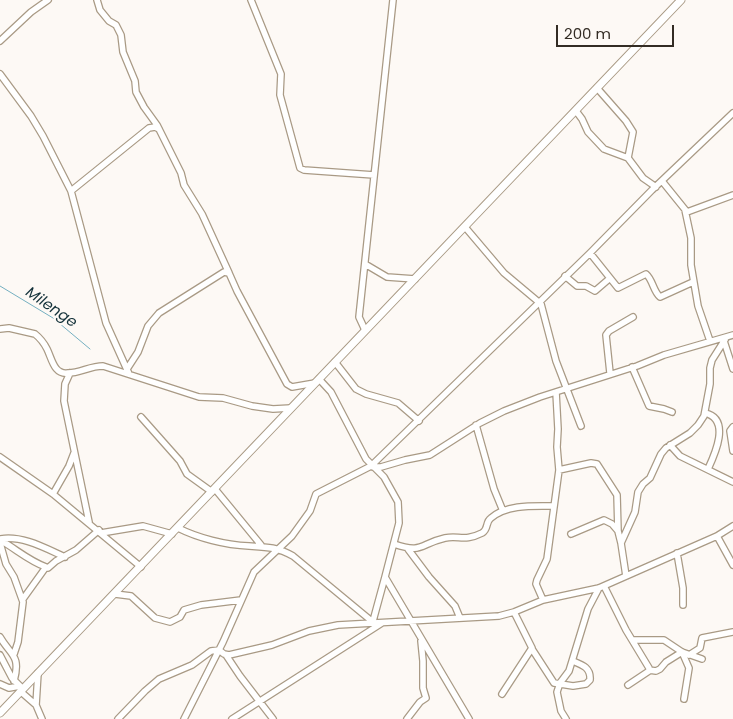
<!DOCTYPE html>
<style>
body{margin:0}
#map{position:relative;width:733px;height:719px;overflow:hidden;background:#fdf9f5;font-family:Poppins,sans-serif}
canvas{display:block}
.scale{position:absolute;left:556px;top:25px;width:118px;height:22px;box-sizing:border-box;border:2px solid #332c24;border-top:0;padding-left:6px;font-size:15px;line-height:18px;white-space:nowrap;color:#332c24;-webkit-text-stroke:4px #fdf9f5;paint-order:stroke}
</style>
<div id="map">
<canvas width="733" height="719"></canvas>
<div class="scale">200 m</div>
</div>
<script>
const context = document.querySelector('canvas').getContext('2d');
context.lineJoin = 'round';
function trace(path, color, width, dash) { context.strokeStyle = color; context.lineWidth = width; context.lineCap = dash ? 'butt' : 'round'; context.setLineDash(dash || []); context.stroke(path); }
function drawText(font, color, halo, rows, align = 'center') {
  context.font = font + ' Poppins,sans-serif'; context.lineWidth = 5; context.setLineDash([]); context.textBaseline = 'middle'; context.strokeStyle = halo; context.fillStyle = color; for (const [text, x, y, turn = 0] of rows) {
    context.save(); context.translate(x, y); context.rotate((+turn || 0) * Math.PI / 180); context.textAlign = isNaN(turn) ? turn : align; if (halo) context.strokeText(text, 0, 0); context.fillText(text, 0, 0); context.restore();
  }
}
const stream = new Path2D(`
 M 0,286 L 53,318 L 90,349`);
const minor = new Path2D(`
 M 97,0 L 100,10 L 109,21 L 116,25 L 121,35 L 123,52 L 135,81 L 136,92 L 144,107 L 157,125 L 181,173 L 184,185 L 202,214 L 229,273
 M 251,0 L 281,74 L 280,95 L 300,168 L 304,170 L 374,175
 M 0,41 L 31,12 L 48,0
 M 0,74 L 31,116 L 43,136 L 71,191 L 106,323 L 129,374
 M 597,88 L 626,121 L 633,132 L 628,158
 M 576,111 L 582,119 L 588,132 L 604,149 L 628,158 L 643,178 L 656,187
 M 662,181 L 687,212 L 733,195
 M 71,191 L 149,128 L 155,127 L 159,129
 M 685,210 L 691,238 L 691,265 L 698,306 L 710,341
 M 465,227 L 504,273 L 541,304 L 556,361 L 581,426
 M 590,253 L 618,288 L 646,274 C 653,280 653,291 660,297 L 693,282
 M 365,264 L 387,277 L 415,279
 M 565,276 L 577,286 L 586,286 L 595,291 L 609,279
 M 0,329 L 9,328 L 35,334 C 40,338 44,343 47,349 C 52,359 54,375 68,373 C 80,373 90,366 103,366 L 199,397 L 223,398 L 252,406 L 273,409 L 291,408
 M 365,330 L 359,317 L 393,0
 M 724,341 L 733,369
 M 335,362 L 356,389 L 366,394 L 398,403 L 419,421
 M 632,367 L 649,406 L 664,409 L 672,412
 M 127,369 L 138,352 L 148,326 L 159,313 L 224,272 L 229,273 L 237,291 L 287,384 L 292,387 L 315,383
 M 70,373 L 65,384 L 64,401 L 89,522
 M 610,373 L 606,335 L 609,331 L 633,317
 M 319,379 L 331,392 L 366,459 L 384,477 L 398,502 L 399,523 L 385,577 L 469,719
 M 705,413 C 731,419 715,454 708,469
 M 141,417 L 180,461 L 187,474 L 212,492
 M 476,425 L 494,489 L 503,511
 M 733,427 L 730,431 L 733,451
 M 670,445 L 680,456 L 733,482
 M 0,457 L 53,494 L 141,567
 M 373,467 L 381,467 L 405,460 L 430,455 L 480,423 L 504,411 L 540,397 L 637,366 L 664,355 L 733,335
 M 559,470 L 591,463 L 597,464 L 617,495 L 618,531 L 621,543
 M 215,489 L 261,545
 M 53,494 L 69,466 L 74,453
 M 178,528 C 198,538 225,545 249,546 C 267,547 277,547 293,556 L 374,623
 M 101,533 L 143,526 L 172,534
 M 571,534 L 604,520 L 612,524 L 618,531
 M 717,536 L 733,565
 M 0,539 C 22,535 45,548 65,557
 M 0,540 C 16,549 29,561 46,567
 M 0,543 L 6,564 L 14,577 L 23,602 L 18,642 L 14,654
 M 394,544 C 423,554 419,544 445,538 C 459,535 464,542 482,533 C 489,529 485,522 491,518 C 507,504 534,506 554,506
 M 408,549 L 429,577 L 455,606 L 460,618
 M 677,553 L 683,588 L 683,605
 M 626,576 L 621,543 L 635,512 L 638,492 L 643,484 L 650,478 L 661,454 L 666,448 L 690,433 L 698,425 L 704,416 L 710,384 L 710,368 L 712,360 L 726,338
 M 604,586 L 626,630 L 649,668 L 649,671 L 628,685
 M 115,594 L 131,596 L 155,618 L 170,622 L 180,617 L 184,610 L 201,605 L 241,600
 M 23,599 L 46,567 L 48,568 L 56,561 L 76,550 L 99,530
 M 543,600 L 536,584 L 537,580 L 547,559 L 559,470 L 557,447 L 558,429 L 556,392
 M 373,621 L 385,577
 M 0,637 C 11,656 21,655 14,681
 M 633,640 L 664,640 L 682,652 L 702,659
 M 532,649 L 554,683 L 573,686 L 586,684 L 590,680 C 591,668 583,665 573,661
 M 219,650 L 224,654 L 229,655 L 272,645 L 309,631 L 338,625 L 499,616 L 514,612 L 543,600 L 599,588 L 717,536 L 733,526
 M 0,655 L 12,678 L 23,689
 M 226,655 L 240,676 L 273,719
 M 689,655 L 700,648 L 702,638 L 733,632
 M 649,670 L 656,671 L 660,669 L 666,662 L 682,652 L 689,668 L 684,699
 M 0,684 L 9,688 L 20,686
 M 20,691 L 36,705 L 42,719
 M 502,694 L 532,648 L 514,612
 M 36,705 L 38,673
 M 118,719 L 145,691 L 159,679 L 192,665 L 211,651 L 219,650
 M 184,719 L 223,642 L 254,572 L 292,536 L 310,511 L 316,494 L 371,466 L 590,253 L 652,190 L 733,113
 M 232,719 L 382,623
 M 407,719 L 420,702 L 426,698 L 423,688 L 423,661 L 421,641
 M 566,719 L 561,711 L 557,692 L 560,683 L 569,671 L 588,609 L 599,588`);
const major = new Path2D(`
 M 0,713 L 681,0`);
const waterNames = [
 ["Milenge",51,308,35]
];
trace(stream, '#74afc0', 1);
trace(minor, '#a99a85', 8);
trace(major, '#a99a85', 9);
trace(minor, '#fff', 5.5);
trace(major, '#fff', 7);
drawText('italic 15px', '#133139', '#fdf9f5', waterNames);
</script>
